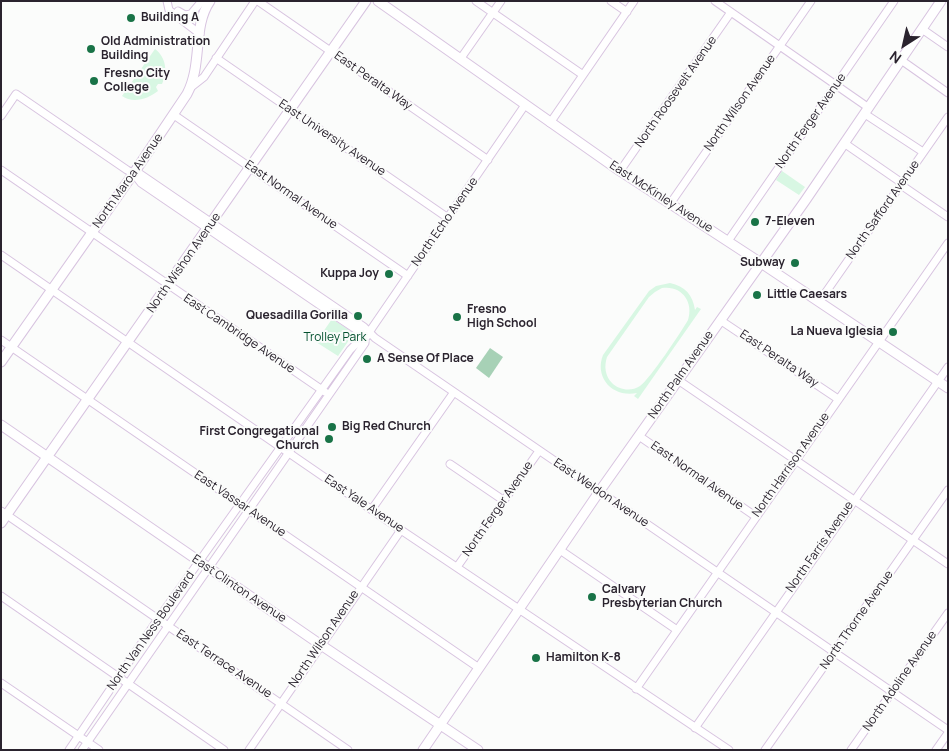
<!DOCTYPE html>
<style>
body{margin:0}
#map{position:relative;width:949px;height:751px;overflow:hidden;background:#fbfcfb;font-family:Manrope,sans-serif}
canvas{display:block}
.frame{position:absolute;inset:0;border:2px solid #2a232e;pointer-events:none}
.north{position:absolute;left:879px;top:20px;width:50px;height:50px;-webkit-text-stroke:4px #fbfcfb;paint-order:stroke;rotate:215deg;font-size:14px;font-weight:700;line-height:20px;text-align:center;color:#2a232e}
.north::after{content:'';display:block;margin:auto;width:18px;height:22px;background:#2a232e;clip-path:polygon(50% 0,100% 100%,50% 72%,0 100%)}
</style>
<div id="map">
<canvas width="949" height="751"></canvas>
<div class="frame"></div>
<div class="north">N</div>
</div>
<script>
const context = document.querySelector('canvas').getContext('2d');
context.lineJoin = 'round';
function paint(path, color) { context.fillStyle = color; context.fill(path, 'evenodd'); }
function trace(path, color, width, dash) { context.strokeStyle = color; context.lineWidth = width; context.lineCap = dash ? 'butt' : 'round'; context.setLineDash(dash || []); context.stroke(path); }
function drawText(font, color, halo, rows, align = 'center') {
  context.font = font + ' Manrope,sans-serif'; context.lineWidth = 4; context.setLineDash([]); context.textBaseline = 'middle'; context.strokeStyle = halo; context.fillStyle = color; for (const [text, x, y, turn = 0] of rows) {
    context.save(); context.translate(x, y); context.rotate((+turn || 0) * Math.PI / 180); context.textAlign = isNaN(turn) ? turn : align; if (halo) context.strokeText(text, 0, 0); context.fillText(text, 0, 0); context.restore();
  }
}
const green = new Path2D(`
 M 155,49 C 166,57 168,72 162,84 L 158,84 L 156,87 L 158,91 C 148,99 133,104 122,96 Z
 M 782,171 L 805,187 L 799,195 L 776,180 Z
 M 670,283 C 685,286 693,295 695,310 L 697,307 L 701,309 L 638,399 L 634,396 L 637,393 C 613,398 594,378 603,355 L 649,291 L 656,286 ZM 662,288 C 681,285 694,301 688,320 C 681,332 650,379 640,386 C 631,392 619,390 612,383 C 605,376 604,366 607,357 L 649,297 L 655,292 Z
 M 332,319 L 354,333 L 338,356 L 316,342 Z`);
const water = new Path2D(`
 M 490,348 L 503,357 L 489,378 L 476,368 Z`);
const minor = new Path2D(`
 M 167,1 L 169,10 L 200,34
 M 258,1 L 488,160
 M 476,1 L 583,75
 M 611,1 L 627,12
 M 715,1 L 869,108
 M 178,11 L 185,15 L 191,14 L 202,1
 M 922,29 L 948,47
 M 216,58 L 448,218
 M 461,58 L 501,1
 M 901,60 L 948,93
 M 190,88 L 204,77 L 255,1
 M 865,114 L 923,152
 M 174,115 L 408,276
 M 1,116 L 16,94 L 127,170 L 134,174 L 140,174 L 364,327 L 375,338 L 948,730
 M 550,123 L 634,1
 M 844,143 L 899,181 L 901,185 L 948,217
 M 1,170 L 325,392
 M 620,171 L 731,12
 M 134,174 L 141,183 L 330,312 L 360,332 L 368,333
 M 670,204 L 811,1
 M 728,241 L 894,1
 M 1,255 L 401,530 L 729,750
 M 819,302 L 948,117
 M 720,320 L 838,399
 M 1,340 L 479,668
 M 678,380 L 948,564
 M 639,436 L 755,516
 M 450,464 L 503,500
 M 372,509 L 454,392
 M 1,511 L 348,750
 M 560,550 L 677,630
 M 457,567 L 539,451
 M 1,596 L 224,750
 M 1,683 L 99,750
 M 636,689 L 948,243
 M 695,728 L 948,367
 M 69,750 L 158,619 L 350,350 L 361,339 L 365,339
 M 82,750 L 365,343 L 365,339 L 372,328 L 525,105
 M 249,750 L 401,530
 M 765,750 L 948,490
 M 851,750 L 948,613
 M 936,750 L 948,733`);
const major = new Path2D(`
 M 378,1 L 620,171 L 761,263 L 948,388
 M 1,362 L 138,167 L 187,94 C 203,64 192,27 210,1
 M 1,425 L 321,645 L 478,750
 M 1,523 L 366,1
 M 423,750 L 599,492 L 805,201 L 941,1`);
const markers = [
 [131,18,5,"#197347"],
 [91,49,5,"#197347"],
 [94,81,5,"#197347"],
 [755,222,5,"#197347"],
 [795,263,5,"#197347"],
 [389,274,5,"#197347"],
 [757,295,5,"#197347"],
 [358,316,5,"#197347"],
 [457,317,5,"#197347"],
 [893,332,5,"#197347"],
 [367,359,5,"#197347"],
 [332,427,5,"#197347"],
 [329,439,5,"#197347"],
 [592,597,5,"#197347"],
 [536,658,5,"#197347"]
];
const poiNames = [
 ["Building A",141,18],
 ["Old Administration",101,42],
 ["Building",101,56],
 ["Fresno City",104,74],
 ["College",104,88],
 ["7-Eleven",765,222],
 ["Subway",785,263,"right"],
 ["Kuppa Joy",379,274,"right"],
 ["Little Caesars",767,295],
 ["Fresno",467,310],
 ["High School",467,324],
 ["Quesadilla Gorilla",348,316,"right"],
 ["La Nueva Iglesia",883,332,"right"],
 ["A Sense Of Place",377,359],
 ["Big Red Church",342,427],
 ["First Congregational",319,432,"right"],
 ["Church",319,446,"right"],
 ["Calvary",602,590],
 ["Presbyterian Church",602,604],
 ["Hamilton K-8",546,658]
];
const streetNames = [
 ["East Peralta Way",373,81,35],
 ["North Roosevelt Avenue",676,92,-55],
 ["North Wilson Avenue",740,103,-55],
 ["North Ferger Avenue",811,121,-55],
 ["East University Avenue",332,138,34],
 ["North Maroa Avenue",128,181,-55],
 ["East Normal Avenue",291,195,35],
 ["East McKinley Avenue",661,197,33],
 ["North Safford Avenue",883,210,-55],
 ["North Echo Avenue",445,222,-55],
 ["North Wishon Avenue",184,263,-55],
 ["East Cambridge Avenue",239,334,34],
 ["East Peralta Way",779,359,34],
 ["North Palm Avenue",681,375,-55],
 ["North Harrison Avenue",791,465,-55],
 ["East Normal Avenue",697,476,35],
 ["East Weldon Avenue",601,493,34],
 ["East Vassar Avenue",240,504,34],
 ["East Yale Avenue",364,504,34],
 ["North Ferger Avenue",498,509,-55],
 ["North Farris Avenue",820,547,-55],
 ["East Clinton Avenue",239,589,34],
 ["North Thorne Avenue",857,620,-55],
 ["North Van Ness Boulevard",151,631,-55],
 ["North Wilson Avenue",324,639,-56],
 ["East Terrace Avenue",224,664,34],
 ["North Adoline Avenue",900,681,-55]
];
const parkNames = [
 ["Trolley Park",335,338]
];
paint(green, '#d8f7e3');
paint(water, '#a7d1b6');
trace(minor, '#d8c4e0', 9);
trace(major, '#d8c4e0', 11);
trace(minor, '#fff', 7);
trace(major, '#fff', 9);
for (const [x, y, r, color] of markers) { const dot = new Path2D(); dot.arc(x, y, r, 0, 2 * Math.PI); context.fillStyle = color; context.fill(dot); trace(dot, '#fbfcfb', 2); }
drawText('bold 12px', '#2a232e', '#fbfcfb', poiNames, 'left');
drawText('12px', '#2a232e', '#fbfcfb', streetNames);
drawText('12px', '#03502e', '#fbfcfb', parkNames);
</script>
